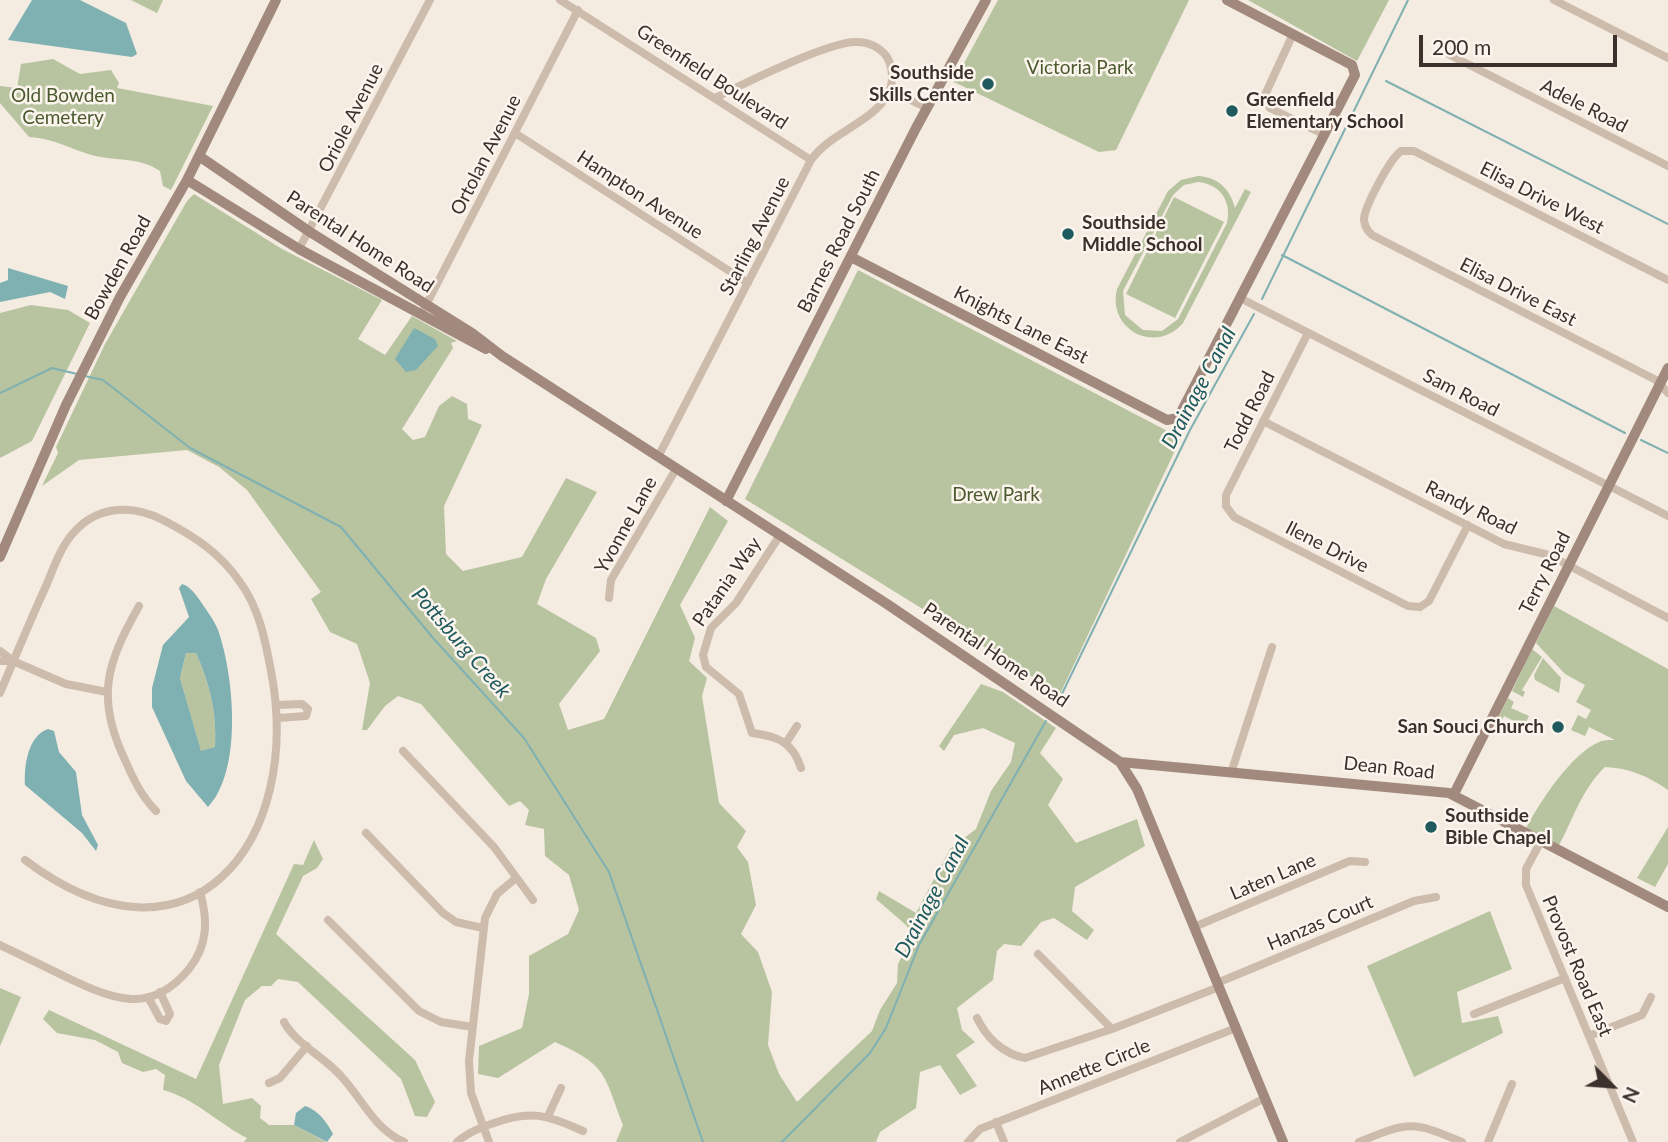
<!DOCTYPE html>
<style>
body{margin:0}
#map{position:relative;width:1668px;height:1142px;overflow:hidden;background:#f4ebe1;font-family:Lato,sans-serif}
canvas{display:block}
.north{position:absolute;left:1577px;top:1051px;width:70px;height:70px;-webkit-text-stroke:5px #fbf5ee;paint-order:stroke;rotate:115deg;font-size:19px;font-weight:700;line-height:28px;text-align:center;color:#3b302b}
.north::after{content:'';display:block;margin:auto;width:24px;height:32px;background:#3b302b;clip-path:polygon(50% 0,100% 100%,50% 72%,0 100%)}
.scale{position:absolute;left:1419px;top:35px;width:198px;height:32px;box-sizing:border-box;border:4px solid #3b302b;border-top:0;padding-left:9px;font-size:21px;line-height:24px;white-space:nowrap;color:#3b302b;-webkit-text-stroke:5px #fbf5ee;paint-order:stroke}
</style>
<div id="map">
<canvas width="1668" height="1142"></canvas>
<div class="north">N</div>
<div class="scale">200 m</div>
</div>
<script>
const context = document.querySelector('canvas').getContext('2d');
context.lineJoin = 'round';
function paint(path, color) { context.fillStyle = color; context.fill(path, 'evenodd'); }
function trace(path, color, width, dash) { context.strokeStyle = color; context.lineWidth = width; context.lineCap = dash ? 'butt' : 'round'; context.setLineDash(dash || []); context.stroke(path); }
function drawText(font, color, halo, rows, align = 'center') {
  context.font = font + ' Lato,sans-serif'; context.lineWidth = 5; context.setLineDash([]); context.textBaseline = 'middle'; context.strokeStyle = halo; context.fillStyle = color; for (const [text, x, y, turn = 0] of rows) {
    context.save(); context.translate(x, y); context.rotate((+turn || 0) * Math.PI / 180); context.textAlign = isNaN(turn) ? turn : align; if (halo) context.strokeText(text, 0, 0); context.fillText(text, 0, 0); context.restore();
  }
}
const green = new Path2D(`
 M 131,0 L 163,0 L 157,13 Z
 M 998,0 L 1189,0 L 1116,150 L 1099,152 L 954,82 Z
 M 1248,0 L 1389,0 L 1357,61 Z
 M 53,59 L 80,74 L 111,70 L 119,83 L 117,88 L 213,106 L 171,190 L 163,186 L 160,171 C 138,156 116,162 92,155 C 67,148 57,139 29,137 L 0,103 L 0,86 L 17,88 L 21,64 Z
 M 1198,176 C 1218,177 1230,189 1235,208 L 1245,189 L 1251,192 L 1183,323 C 1156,355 1107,330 1117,289 L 1168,191 L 1181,180 ZM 1198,182 C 1220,184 1232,201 1227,223 L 1178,319 L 1162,331 L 1143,330 L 1125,315 L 1123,291 L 1173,195 L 1184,185 Z
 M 194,194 L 282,249 L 382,300 L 358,339 L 385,355 L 412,316 L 457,341 L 451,343 L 453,348 L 402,429 L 413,440 L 425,437 L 439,406 L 452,396 L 467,404 L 468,419 L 482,425 L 444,506 L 446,554 L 463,571 L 522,557 L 566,478 L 597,492 L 546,579 L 537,604 L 596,638 L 600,651 L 559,704 L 568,730 L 604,719 L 710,507 L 728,521 L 680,605 L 695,638 L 689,661 L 707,678 L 702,696 L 719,803 L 746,831 L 737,847 L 748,862 L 756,905 L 741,934 L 758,952 L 772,992 L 768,1045 L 779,1074 L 797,1102 L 872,1031 L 880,1010 L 897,983 L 898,964 L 913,935 L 906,925 L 876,899 L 879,891 L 916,913 L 950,849 L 976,829 L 991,791 L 1011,762 L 1015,743 L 983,728 L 954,735 L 944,751 L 939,746 L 981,684 L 1003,692 L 1056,728 L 1040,753 L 1063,779 L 1048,805 L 1076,843 L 1137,819 L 1145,846 L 1075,887 L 1072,911 L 1094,930 L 1087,940 L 1054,918 L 1041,922 L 1021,946 L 1004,944 L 997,951 L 993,980 L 957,1008 L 962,1030 L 975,1042 L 956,1055 L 977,1086 L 960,1095 L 940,1065 L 920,1072 L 916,1108 L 880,1132 L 876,1142 L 616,1142 L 623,1125 C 603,1073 608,1066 555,1042 L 498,1078 L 478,1074 L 479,1046 L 522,1028 L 529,994 L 529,956 L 568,934 L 579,910 L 569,875 L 545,856 L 544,829 L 525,825 L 529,810 L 520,801 L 509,806 L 421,704 L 398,696 L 385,706 L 367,730 L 362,730 L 370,683 L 357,644 L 330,632 L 311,599 L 321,592 L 247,490 L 219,467 L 187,450 L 79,460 L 42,486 L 58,453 L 56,447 L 105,344 L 187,201 Z
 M 1174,197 L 1224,222 L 1175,318 L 1126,294 Z
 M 858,270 L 1181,438 L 1060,694 L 745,499 Z
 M 31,305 L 68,310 L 90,323 L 32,441 L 0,458 L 0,313 Z
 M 1554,606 L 1668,669 L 1668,790 C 1648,776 1629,768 1605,767 C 1581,790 1574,818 1558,847 L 1526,828 C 1540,802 1571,754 1599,742 C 1603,740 1611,740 1615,740 L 1589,727 L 1585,736 L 1571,730 L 1578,715 L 1586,719 L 1591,710 L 1576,702 L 1585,685 L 1565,674 L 1536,643 Z
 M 1532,649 L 1542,657 L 1522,690 L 1525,692 L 1523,697 L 1512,691 Z
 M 186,653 L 196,653 C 210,684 217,713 215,747 L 201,752 L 180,678 Z
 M 1543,658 L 1561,678 L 1559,693 L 1535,680 L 1534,675 Z
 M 1508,698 L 1514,702 L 1511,708 L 1529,716 L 1524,726 L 1504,716 L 1501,722 L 1497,720 Z
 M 1668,827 L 1668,864 L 1655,887 L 1637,878 Z
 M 314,840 L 323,859 L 317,868 L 303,876 L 276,934 L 415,1060 L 435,1102 L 427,1117 L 415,1116 L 401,1079 L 298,982 L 278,979 L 271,986 L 262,986 L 245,1000 L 219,1065 L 223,1104 L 252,1098 L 261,1106 L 260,1118 L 269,1125 L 294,1125 L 326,1142 L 244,1142 L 247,1138 C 216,1122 196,1099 163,1090 L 165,1075 L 156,1069 L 143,1072 L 122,1063 L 118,1052 L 95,1040 L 57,1033 L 43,1019 L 49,1010 L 196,1079 L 294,864 L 303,865 Z
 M 1490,911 L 1512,969 L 1457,992 L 1462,1023 L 1498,1016 L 1503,1033 L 1414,1077 L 1367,966 Z
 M 0,988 L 21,997 L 0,1046 Z`);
const water = new Path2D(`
 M 32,0 L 80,0 L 126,23 L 137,54 L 132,57 L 8,40 Z
 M 8,268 L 68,286 L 65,299 L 50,292 L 0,302 L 0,283 L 8,280 Z
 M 414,328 L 435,339 L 438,346 L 416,370 L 406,372 L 395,359 Z
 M 182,584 C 191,587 196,595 201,602 C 207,611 214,620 218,630 C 234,675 243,770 208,807 L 186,781 L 152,707 L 152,688 L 163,645 L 189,617 L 179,588 ZM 186,653 L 196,653 C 210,684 217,713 215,747 L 201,751 L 180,678 Z
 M 48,729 L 54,731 L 59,752 L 76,772 L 82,815 L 98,845 L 96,851 L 82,833 L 25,785 C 24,765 28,736 48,729 Z
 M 305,1106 C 318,1110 327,1122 333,1134 L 327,1142 L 294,1125 L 296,1113 Z`);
const stream = new Path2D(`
 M 1386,81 L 1668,224
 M 1282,255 L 1625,433
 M 1262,299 L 1408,0
 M 85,376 L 103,380 L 190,448 L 341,527 L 433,638 L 524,738 L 609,872 L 703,1142
 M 0,393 L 52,368 L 77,374
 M 1641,440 L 1668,453
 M 1058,702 L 1190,430 L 1254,314
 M 782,1142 L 870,1053 L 886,1028 L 919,945 L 1046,721`);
const street = new Path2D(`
 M 560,0 L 811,160
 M 1554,0 L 1668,58
 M 1293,34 L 1264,97 L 1270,108 L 1325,135
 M 1448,54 L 1668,166
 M 890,90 L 927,108
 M 515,133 L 748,283
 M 299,249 L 430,0
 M 1668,280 L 1414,151 L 1401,151 C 1390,159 1364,207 1364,220 C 1365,227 1367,230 1372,235 L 1656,380 L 1668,393
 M 1240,298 L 1668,516
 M 424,309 L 578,10
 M 1263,421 L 1504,544 L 1549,555 L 1668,618
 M 658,457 L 811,160 C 831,132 872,123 888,94 C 894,83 893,68 887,57 C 880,47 867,41 855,42 C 826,43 743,84 715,98
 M 1226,506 L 1234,517 L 1408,606 L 1420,607
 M 1226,506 L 1226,495 L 1308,333
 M 780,535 L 736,603 L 711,628 L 703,655 L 706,667 L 739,694 L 752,733 C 777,736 793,742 801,768
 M 609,598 L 611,580 L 676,469
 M 139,606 C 107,663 95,697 125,760 C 133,778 141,796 156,811
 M 1420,607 L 1429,601 L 1468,525
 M 0,651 L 13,661 L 66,684 L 107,692
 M 0,661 L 13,661
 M 0,693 C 15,657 30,621 46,586 C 54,567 61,545 76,530 C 100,505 134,505 163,520 C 194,536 220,553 240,582 C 259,608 265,639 271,671 C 304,842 190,985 25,860
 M 277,705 L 302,704 L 308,709 L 306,716 L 278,718
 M 786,743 L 797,726
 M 403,751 L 494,847 L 533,900
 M 1232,770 L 1272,647
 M 366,833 L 443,913 L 456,922 L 483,928
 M 1541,841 L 1526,869 L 1526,885 L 1633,1142
 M 328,920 L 419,1011 L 441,1022 L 473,1027
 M 1194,927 L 1350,861 L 1365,862
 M 0,945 C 23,956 46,967 68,978 C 114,1000 151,1015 189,969 C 208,945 208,920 200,892
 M 1038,954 L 1112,1029
 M 1217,983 L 1414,901 L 1436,897
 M 148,997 L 160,1019 L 166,1021 L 170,1014 L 160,992
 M 1474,1014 L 1565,978
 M 977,1018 C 986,1037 1003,1054 1025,1058 L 1112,1029 L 1219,987
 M 284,1022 C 296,1044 323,1056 340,1075 C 362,1098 373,1128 404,1142
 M 1589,1036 L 1642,1015 L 1651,997
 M 269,1083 L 280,1078 L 307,1046
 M 548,1116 L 561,1088
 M 996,1122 L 1004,1142
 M 457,1142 C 467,1133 479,1128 491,1124 C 531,1109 546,1115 583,1131
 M 489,1142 L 471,1093 L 469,1061 L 485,918 L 497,894 L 516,878
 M 968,1142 L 980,1129 L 1236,1028
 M 1180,1142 L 1265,1098
 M 1359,1142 C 1410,1121 1412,1121 1462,1142
 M 1488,1142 L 1512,1084`);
const secondary = new Path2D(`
 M 199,156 L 310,232 L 472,333 L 502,356 L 887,604 L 1120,762 L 1137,789 L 1283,1142
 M 187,180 L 299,249 L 486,349
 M 851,257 L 1167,420 L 1178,418 L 1355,75 L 1352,65 L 1227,0
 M 726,501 L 916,128 L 986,0
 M 0,557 L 66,405 L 120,297 L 187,180 L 276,0
 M 1120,762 L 1449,793 L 1668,907
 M 1454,794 L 1668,368`);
const markers = [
 [988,84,7,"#1f5a5e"],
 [1232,111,7,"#1f5a5e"],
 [1068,234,7,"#1f5a5e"],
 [1558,727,7,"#1f5a5e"],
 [1431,827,7,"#1f5a5e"]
];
const parkNames = [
 ["Victoria Park",1080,68],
 ["Old Bowden",63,96],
 ["Cemetery",63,118],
 ["Drew Park",996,495]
];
const poiNames = [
 ["Southside",974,73,"right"],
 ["Skills Center",974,95,"right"],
 ["Greenfield",1246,100],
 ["Elementary School",1246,122],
 ["Southside",1082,223],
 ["Middle School",1082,245],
 ["San Souci Church",1544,727,"right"],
 ["Southside",1445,816],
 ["Bible Chapel",1445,838]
];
const streetNames = [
 ["Greenfield Boulevard",712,77,33],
 ["Adele Road",1584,106,27],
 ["Oriole Avenue",351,118,-63],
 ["Ortolan Avenue",486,155,-63],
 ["Hampton Avenue",640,195,33],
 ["Elisa Drive West",1542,198,27],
 ["Starling Avenue",755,236,-63],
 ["Barnes Road South",839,241,-63],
 ["Parental Home Road",360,242,33],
 ["Bowden Road",118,268,-61],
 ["Elisa Drive East",1518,292,27],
 ["Knights Lane East",1021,325,27],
 ["Sam Road",1461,393,27],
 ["Todd Road",1250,412,-63],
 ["Randy Road",1471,508,26],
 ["Yvonne Lane",626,525,-61],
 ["Ilene Drive",1327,547,27],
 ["Terry Road",1545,573,-63],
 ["Patania Way",727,582,-55],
 ["Parental Home Road",996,655,34],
 ["Dean Road",1389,768,6],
 ["Laten Lane",1273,877,-23],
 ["Hanzas Court",1320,923,-23],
 ["Provost Road East",1577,966,67],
 ["Annette Circle",1094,1067,-22]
];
const waterNames = [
 ["Drainage Canal",1199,388,-62],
 ["Pottsburg Creek",461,643,49],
 ["Drainage Canal",932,897,-62]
];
paint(green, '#b8c4a0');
paint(water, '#7fb0b2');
trace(stream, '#7fb0b2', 2);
trace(street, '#cdbbac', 8);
trace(secondary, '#a18a7d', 10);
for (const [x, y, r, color] of markers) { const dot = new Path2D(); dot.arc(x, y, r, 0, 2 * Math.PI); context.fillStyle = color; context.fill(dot); trace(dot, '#fbf5ee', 2.5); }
drawText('19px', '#4a5a2e', '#fbf5ee', parkNames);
drawText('bold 19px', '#3b302b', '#fbf5ee', poiNames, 'left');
drawText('19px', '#3b302b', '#fbf5ee', streetNames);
drawText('italic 21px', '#1f5a5e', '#fbf5ee', waterNames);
</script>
